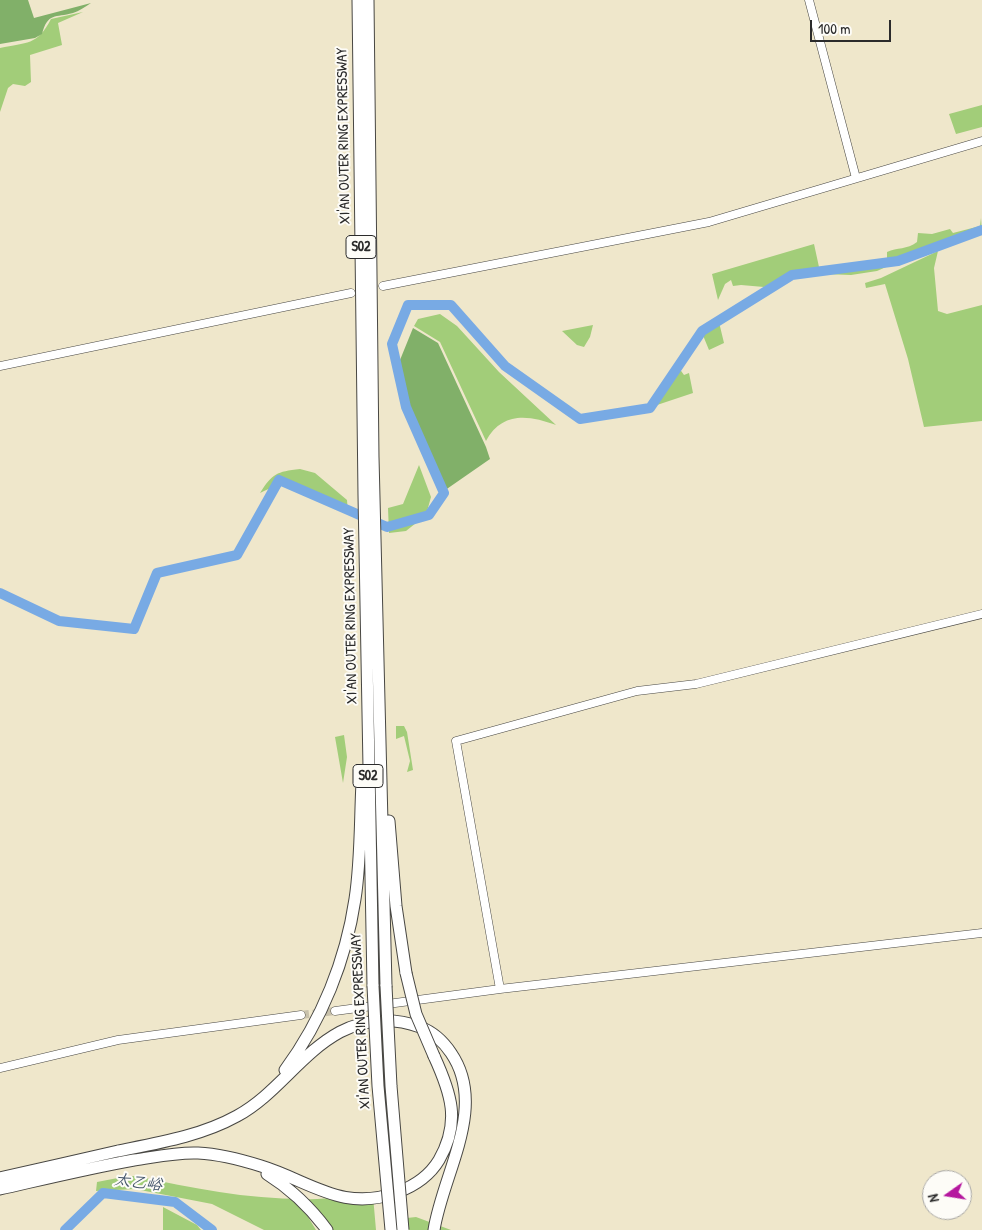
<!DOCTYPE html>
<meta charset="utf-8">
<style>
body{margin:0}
#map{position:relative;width:982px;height:1230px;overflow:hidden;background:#efe7cb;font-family:"Patrick Hand",sans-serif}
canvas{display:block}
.north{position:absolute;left:922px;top:1170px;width:50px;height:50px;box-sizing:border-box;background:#fdfcf7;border:1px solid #a9a8a5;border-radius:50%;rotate:257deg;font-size:14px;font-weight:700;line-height:20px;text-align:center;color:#2b2b2b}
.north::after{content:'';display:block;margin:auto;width:18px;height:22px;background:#b5179e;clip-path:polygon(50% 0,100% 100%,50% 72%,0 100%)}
.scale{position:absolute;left:810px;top:20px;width:81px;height:22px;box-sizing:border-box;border:2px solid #2b2b2b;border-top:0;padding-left:6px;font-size:15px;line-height:18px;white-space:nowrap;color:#2b2b2b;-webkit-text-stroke:4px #fdfcf7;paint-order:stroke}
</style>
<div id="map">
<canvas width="982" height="1230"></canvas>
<div class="north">N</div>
<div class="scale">100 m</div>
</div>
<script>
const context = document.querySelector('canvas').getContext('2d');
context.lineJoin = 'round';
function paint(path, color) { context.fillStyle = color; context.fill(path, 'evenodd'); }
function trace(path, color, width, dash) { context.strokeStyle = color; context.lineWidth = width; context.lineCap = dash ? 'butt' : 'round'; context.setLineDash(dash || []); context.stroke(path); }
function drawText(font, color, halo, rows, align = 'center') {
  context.font = font + ' "Patrick Hand","LXGW WenKai TC",sans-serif'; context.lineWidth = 4; context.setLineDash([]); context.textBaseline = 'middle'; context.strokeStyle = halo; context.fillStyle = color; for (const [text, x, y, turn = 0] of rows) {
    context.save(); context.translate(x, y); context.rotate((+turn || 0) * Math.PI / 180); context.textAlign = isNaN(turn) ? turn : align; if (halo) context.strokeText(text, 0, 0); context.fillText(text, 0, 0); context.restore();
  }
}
const green = new Path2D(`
 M 83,12 L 58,23 L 62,45 L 30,55 L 31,82 L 25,86 L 13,84 L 8,88 L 0,112 L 0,48 C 27,42 37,46 51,19 Z
 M 982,105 L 982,127 L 956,134 L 949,114 Z
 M 981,218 L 982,233 L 947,240 L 877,271 L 851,275 L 797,273 L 764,287 L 741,285 L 733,286 L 731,280 L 725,284 L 718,300 L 712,274 L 814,244 L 819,267 L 829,266 L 867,267 L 887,261 L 887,252 C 897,247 907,250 917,242 L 918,233 L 932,234 L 950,229 L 953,233 L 980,226 Z
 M 938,251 L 934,268 L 938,311 L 947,314 L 982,305 L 982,421 L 924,427 L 908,359 L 885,284 L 866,288 L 865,283 L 881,278 Z
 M 440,314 L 457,326 L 499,372 L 556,425 C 529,415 502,411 486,441 L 440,342 L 414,326 L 418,319 Z
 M 718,318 L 724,343 L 709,350 L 702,333 Z
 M 593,325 L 590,337 L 584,347 L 577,345 L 562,331 Z
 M 679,368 L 684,375 L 689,373 L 693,393 L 651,407 Z
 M 419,465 L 431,497 L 426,515 L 406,531 L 389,533 L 388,508 L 403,504 Z
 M 300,469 L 315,473 L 347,500 L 348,513 C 317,492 297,473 260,493 C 273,473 276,472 300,469 Z
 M 396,726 L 404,726 L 407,732 L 413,770 L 407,772 L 410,761 L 404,736 L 396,739 Z
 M 344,735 L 347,757 L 343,783 L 335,737 Z
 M 128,1176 L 136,1176 C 192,1188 246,1199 304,1199 C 327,1200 349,1195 373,1196 L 376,1230 L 326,1230 L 305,1212 L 316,1230 L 264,1230 L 212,1204 L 135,1189 L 96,1191 L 97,1182 Z
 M 163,1207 L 197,1225 L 201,1230 L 163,1230 Z
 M 416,1217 L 451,1230 L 408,1230 L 407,1218 Z`);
const forest = new Path2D(`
 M 0,0 L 28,0 L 34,18 L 91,3 C 85,7 79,11 73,13 C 55,18 48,12 42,34 L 35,38 L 0,44 Z
 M 413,328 L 438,343 L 486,447 L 490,459 L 441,493 L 431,455 L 397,379 L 400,360 Z`);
const river = new Path2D(`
 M 0,593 L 59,621 L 134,629 L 157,573 L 237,555 L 279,480 L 387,527 L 429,515 L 444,493 L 406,407 L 392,344 L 408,305 L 451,305 L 505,366 L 580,419 L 650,408 L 702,331 L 792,275 L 898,261 L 982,230
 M 65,1230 L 103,1193 L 175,1202 L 212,1230`);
const minorTunnel = new Path2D(`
 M 301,1015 L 335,1011`);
const minor = new Path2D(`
 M 809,0 L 856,178
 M 383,286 L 709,222 L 982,141
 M 0,366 L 351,293
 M 500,989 L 982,933
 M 335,1011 L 500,989 L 456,741 L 637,691 L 696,684 L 982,614
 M 0,1068 L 118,1040 L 301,1015`);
const highway = new Path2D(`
 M 358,0 L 364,495 L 373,986
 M 368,0 L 373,457 L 386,986
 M 389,821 L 396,906 L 406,973
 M 285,1070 C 322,1020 346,960 355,899 C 361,861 360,820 362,782
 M 267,1174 C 291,1189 310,1207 327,1230
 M 0,1178 C 39,1169 79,1160 118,1151 C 158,1143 201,1136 237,1116 C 276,1095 301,1053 340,1032 C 365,1019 393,1017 420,1027 C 433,1032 443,1041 451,1053 C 488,1107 443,1173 434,1230
 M 0,1189 C 44,1179 89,1168 134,1160 C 155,1157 176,1152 198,1153 C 218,1154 242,1160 261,1166 C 310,1181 343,1213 398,1192 C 414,1186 430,1175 439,1160 C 461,1122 451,1093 434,1056`);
const highwayBridge = new Path2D(`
 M 406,973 L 416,1014 L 434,1056
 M 373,986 L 378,1086 L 391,1230
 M 386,986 L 391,1086 L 403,1230`);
const shields = [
 [361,247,30],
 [368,776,30]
];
const shieldNames = [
 ["S02",361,247],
 ["S02",368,776]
];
const streetNames = [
 ["XI'AN OUTER RING EXPRESSWAY",344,136,-91],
 ["XI'AN OUTER RING EXPRESSWAY",351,616,-91],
 ["XI'AN OUTER RING EXPRESSWAY",361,1021,-93]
];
const waterNames = [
 ["太乙峪",138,1183,7]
];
paint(green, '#a2cd79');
paint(forest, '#81b069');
trace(river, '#78aae4', 10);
trace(minorTunnel, '#c8c1ab', 8, [8, 4]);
trace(minor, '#484743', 9);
trace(highway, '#484743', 13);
trace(minor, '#fff', 8);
trace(highway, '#fff', 11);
trace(highwayBridge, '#484743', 13, []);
trace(highwayBridge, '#fff', 11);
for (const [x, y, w] of shields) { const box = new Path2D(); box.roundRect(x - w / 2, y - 11.5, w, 23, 4); context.fillStyle = '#fdfcf7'; context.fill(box); trace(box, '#2b2b2b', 1); }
drawText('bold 14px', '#2b2b2b', null, shieldNames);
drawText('15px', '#2b2b2b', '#fdfcf7', streetNames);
drawText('italic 16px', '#46576c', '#fdfcf7', waterNames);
</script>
